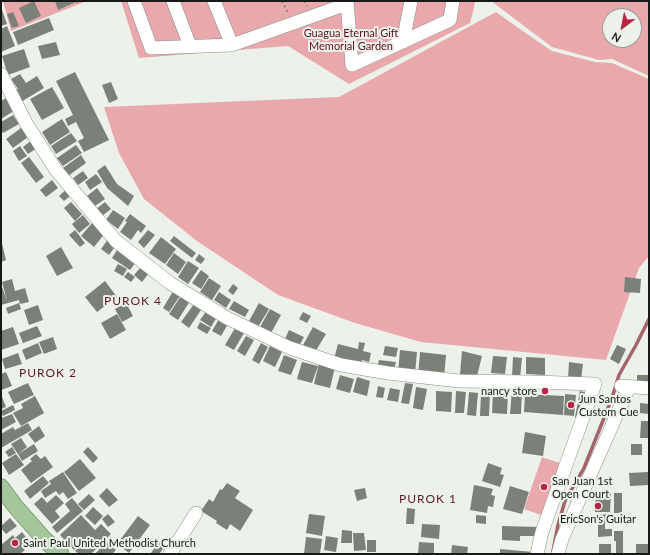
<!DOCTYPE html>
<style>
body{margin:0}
#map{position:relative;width:650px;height:555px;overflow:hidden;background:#ecf2ea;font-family:Lato,sans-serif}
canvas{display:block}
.frame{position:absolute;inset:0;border:2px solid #161916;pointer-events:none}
.north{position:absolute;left:602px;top:8px;width:40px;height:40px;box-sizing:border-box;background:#ecf2ea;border:1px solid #969b95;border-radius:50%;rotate:212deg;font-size:11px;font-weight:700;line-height:16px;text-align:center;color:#161916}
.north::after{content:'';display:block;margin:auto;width:14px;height:18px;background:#b82643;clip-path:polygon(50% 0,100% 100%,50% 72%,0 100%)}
</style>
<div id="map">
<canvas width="650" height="555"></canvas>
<div class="frame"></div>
<div class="north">N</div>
</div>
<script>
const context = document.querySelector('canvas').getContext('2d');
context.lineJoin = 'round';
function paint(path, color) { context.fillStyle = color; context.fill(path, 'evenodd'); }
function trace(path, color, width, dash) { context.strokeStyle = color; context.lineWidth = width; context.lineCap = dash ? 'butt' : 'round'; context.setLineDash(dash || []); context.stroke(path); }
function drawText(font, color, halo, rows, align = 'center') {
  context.font = font + ' Lato,sans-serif'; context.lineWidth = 4; context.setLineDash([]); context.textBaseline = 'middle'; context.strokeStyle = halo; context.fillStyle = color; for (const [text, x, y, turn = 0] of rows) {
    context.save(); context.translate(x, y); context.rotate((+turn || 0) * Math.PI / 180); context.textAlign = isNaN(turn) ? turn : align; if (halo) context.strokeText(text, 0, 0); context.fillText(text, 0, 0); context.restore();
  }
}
const green = new Path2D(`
 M 3,1 L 87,1 L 11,31 Z
 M 121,1 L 475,1 L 474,8 L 470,23 L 349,84 L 288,46 L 139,58 Z
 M 491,1 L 649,1 L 649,76 L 612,59 L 599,60 L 552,47 ZM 610,16 L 634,16 L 634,40 L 610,40 Z
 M 496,12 L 524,32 L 552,51 L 595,62 L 612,63 L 649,79 L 649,256 L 639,268 L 606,360 L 421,342 L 355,323 L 278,295 L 197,241 L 144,199 L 119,153 L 104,107 L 339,97 Z
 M 542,457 L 565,465 L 547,517 L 524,509 Z`);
const stream = new Path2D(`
 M 553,551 L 558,525 L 565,501 L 584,468 L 612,398 L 619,375 L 636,345 L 649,319`);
const building = new Path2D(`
 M 34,1 L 41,16 L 26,23 L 19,8 Z
 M 55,1 L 82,1 L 77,3 L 76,2 L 58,10 Z
 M 1,7 L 7,24 L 1,26 Z
 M 13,12 L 19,26 L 12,28 L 7,14 Z
 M 49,18 L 54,30 L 18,45 L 13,32 Z
 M 7,26 L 15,46 L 1,52 L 1,29 Z
 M 56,42 L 60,55 L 42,59 L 38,46 Z
 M 24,49 L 30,67 L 8,75 L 2,56 Z
 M 75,72 L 109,140 L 84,152 L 78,141 L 84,138 L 76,122 L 68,126 L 65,119 L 73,115 L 56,81 Z
 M 20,74 L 26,83 L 37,76 L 44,88 L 21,102 L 14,91 L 18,89 L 11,79 Z
 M 111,82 L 118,99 L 109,103 L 102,85 Z
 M 52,87 L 64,108 L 42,120 L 30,99 Z
 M 6,98 L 14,111 L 1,119 L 1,101 Z
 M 13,115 L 19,124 L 3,133 L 1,130 L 1,122 Z
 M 62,119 L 70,132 L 50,145 L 42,132 Z
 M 21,128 L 28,137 L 13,148 L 6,139 Z
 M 71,133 L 77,141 L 56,154 L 51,146 Z
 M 32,140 L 37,148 L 28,154 L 23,147 Z
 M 76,145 L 82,153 L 63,166 L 57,158 Z
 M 20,146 L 27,156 L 19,161 L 13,151 Z
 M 81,155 L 86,163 L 68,176 L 63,168 Z
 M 29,157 L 44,177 L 36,183 L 21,163 Z
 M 105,165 L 117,184 L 134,196 L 128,206 L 107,188 L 97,171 Z
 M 83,171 L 88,178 L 78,185 L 73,178 Z
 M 96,174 L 102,182 L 90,190 L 85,182 Z
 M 52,180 L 58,188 L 46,197 L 40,190 Z
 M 69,187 L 74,193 L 64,201 L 59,196 Z
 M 97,188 L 105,199 L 95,206 L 87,196 Z
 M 71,202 L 82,214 L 75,221 L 64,208 Z
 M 105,202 L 111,209 L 102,216 L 96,209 Z
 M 113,210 L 125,218 L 118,229 L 106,220 Z
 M 130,214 L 146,226 L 141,233 L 138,230 L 131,240 L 120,232 L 127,222 L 125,221 Z
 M 83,215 L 90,224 L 79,233 L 72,224 Z
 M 93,222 L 106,232 L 94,247 L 81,236 Z
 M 75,230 L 85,243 L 80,247 L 69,235 Z
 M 148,230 L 155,235 L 144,248 L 138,242 Z
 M 174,236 L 196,253 L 192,258 L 170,241 Z
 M 161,237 L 176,249 L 165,264 L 149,253 Z
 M 109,238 L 117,244 L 109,255 L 101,249 Z
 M 1,239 L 6,260 L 1,262 Z
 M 61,247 L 73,268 L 57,276 L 46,256 Z
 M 119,247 L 136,262 L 130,270 L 112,258 Z
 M 174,253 L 186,262 L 178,274 L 166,265 Z
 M 199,254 L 205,259 L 201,264 L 195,260 Z
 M 188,261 L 199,268 L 188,284 L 178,277 Z
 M 118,264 L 127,269 L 123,276 L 114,271 Z
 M 141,267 L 149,273 L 142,282 L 134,275 Z
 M 201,270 L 209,276 L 201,289 L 192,283 Z
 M 128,272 L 135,277 L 131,282 L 124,277 Z
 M 625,277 L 641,279 L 640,293 L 624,292 Z
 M 209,278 L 221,286 L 212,300 L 200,292 Z
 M 12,279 L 15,291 L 25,288 L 29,302 L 20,304 L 19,300 L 1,305 L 1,284 L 7,301 L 2,282 Z
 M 105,281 L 117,297 L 97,312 L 85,297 Z
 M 233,284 L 238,288 L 233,295 L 228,291 Z
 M 175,288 L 182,293 L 169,312 L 163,308 Z
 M 219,292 L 231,300 L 226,308 L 214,300 Z
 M 181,296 L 190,301 L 178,320 L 169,314 Z
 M 234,301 L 249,310 L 245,317 L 229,309 Z
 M 19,303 L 21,309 L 8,314 L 6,308 Z
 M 126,303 L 133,316 L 122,322 L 115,309 Z
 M 259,303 L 269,309 L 258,327 L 249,321 Z
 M 194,304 L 201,310 L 189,328 L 181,322 Z
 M 38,305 L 43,320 L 29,325 L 24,310 Z
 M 270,309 L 281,315 L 271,333 L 260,327 Z
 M 207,310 L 217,317 L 211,327 L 200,320 Z
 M 303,312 L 311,316 L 307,323 L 299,319 Z
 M 117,314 L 126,330 L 110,339 L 101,323 Z
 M 219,319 L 228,324 L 221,336 L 212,331 Z
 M 200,322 L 211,328 L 207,334 L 197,328 Z
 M 37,326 L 42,336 L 23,343 L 19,333 Z
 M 13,327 L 19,344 L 1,350 L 1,331 Z
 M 313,327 L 326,334 L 315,352 L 303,345 Z
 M 235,328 L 244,333 L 234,350 L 225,345 Z
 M 289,330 L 304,337 L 298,348 L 284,341 Z
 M 246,336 L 254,340 L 245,356 L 237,351 Z
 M 53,337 L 57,349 L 44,354 L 39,342 Z
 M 359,342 L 365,343 L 363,351 L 371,353 L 369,362 L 362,360 L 361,366 L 334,359 L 338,344 L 358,349 Z
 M 38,343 L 42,353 L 26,360 L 22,350 Z
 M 261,343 L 268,347 L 259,364 L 252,360 Z
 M 617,345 L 626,349 L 619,364 L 610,359 Z
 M 270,346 L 282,352 L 275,367 L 263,361 Z
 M 385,346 L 398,348 L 396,357 L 383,355 Z
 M 400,350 L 417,352 L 415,374 L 398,372 Z
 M 462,351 L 482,356 L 477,376 L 460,374 Z
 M 420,352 L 446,355 L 444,378 L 418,375 Z
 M 18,353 L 22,364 L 5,369 L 2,359 Z
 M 284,355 L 297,360 L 291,375 L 278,371 Z
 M 493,356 L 507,357 L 505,374 L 491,373 Z
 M 513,357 L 522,358 L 520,378 L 512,377 Z
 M 526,357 L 545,358 L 545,375 L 526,374 Z
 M 379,360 L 396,362 L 394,371 L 377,368 Z
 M 302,362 L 318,366 L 312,383 L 297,379 Z
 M 569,362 L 583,364 L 581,380 L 568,378 Z
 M 319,363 L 335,367 L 330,388 L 314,384 Z
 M 6,372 L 12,386 L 1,390 L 1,374 Z
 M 340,375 L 354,379 L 350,393 L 336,389 Z
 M 637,375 L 648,375 L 648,386 L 637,386 Z
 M 357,377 L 370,381 L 367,396 L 353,392 Z
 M 28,383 L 34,395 L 14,404 L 8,392 Z
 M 405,383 L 413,384 L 409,404 L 401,403 Z
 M 378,386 L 385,388 L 383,398 L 376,397 Z
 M 416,387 L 427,389 L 423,410 L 413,408 Z
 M 390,388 L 400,390 L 398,402 L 387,400 Z
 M 512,389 L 522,390 L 521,414 L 510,414 Z
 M 436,391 L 452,392 L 451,412 L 436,411 Z
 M 456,391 L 466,392 L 464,413 L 455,413 Z
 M 580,391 L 588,393 L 583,419 L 575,417 Z
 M 469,392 L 478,393 L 476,416 L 467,415 Z
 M 493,392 L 508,393 L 507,414 L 492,413 Z
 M 1,394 L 6,407 L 1,409 Z
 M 481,394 L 490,394 L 489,416 L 480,416 Z
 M 525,394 L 564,396 L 563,415 L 524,412 Z
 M 565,394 L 576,395 L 574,416 L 564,415 Z
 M 35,396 L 44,413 L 21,426 L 13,413 L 23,408 L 21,404 Z
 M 640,403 L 649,404 L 649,414 L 640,413 Z
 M 13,405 L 15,410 L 3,416 L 1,411 Z
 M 12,414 L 16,422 L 1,430 L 1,416 L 2,418 Z
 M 641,421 L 649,421 L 649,438 L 640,438 Z
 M 28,423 L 32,430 L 1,448 L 1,434 L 13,427 L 15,430 Z
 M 39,426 L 45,436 L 35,443 L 28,434 Z
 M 525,432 L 546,436 L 543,456 L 522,453 Z
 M 21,438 L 27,447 L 18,454 L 11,444 Z
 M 34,444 L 38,451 L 22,461 L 18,454 Z
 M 631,444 L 642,444 L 642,455 L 631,455 Z
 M 12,447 L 16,453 L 9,457 L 5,452 Z
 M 88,447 L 98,458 L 93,463 L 83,452 Z
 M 16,454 L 24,465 L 9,475 L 2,463 Z
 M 36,454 L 41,459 L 45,456 L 53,467 L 31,483 L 21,470 L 32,461 L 30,459 Z
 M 80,459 L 96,478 L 79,491 L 64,472 Z
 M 488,463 L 502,468 L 500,474 L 504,475 L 500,487 L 482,481 Z
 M 63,472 L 77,493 L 68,499 L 63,492 L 59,495 L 56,491 L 45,498 L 41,491 L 51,484 L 49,481 Z
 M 648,472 L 649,485 L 630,486 L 629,473 Z
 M 43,476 L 49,483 L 30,499 L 24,491 Z
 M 227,483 L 240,491 L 235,498 L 253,510 L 240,531 L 230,524 L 227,530 L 216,523 L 217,521 L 201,511 L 209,499 L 213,502 L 220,489 L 222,490 Z
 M 474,485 L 493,489 L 491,495 L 495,496 L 493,507 L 488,506 L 487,513 L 470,510 Z
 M 510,486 L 529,492 L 522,514 L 503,509 Z
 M 107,488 L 118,500 L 109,507 L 99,496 Z
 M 365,488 L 367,498 L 357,501 L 354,490 Z
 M 596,491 L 611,492 L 610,512 L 595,512 Z
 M 614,493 L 622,493 L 622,513 L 614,513 Z
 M 89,494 L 95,500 L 84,510 L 78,504 Z
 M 56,495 L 64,503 L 55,511 L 60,517 L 52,524 L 34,504 L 42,497 L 47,503 Z
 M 72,498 L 83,511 L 57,533 L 52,527 L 70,511 L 65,504 Z
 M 93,507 L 103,516 L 95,525 L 85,516 Z
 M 407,508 L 415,509 L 414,524 L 406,524 Z
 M 108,514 L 115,522 L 108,527 L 102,519 Z
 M 309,514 L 325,516 L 322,536 L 306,533 Z
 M 611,514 L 612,523 L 605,523 L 605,529 L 612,529 L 612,536 L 598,537 L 598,515 Z
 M 81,515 L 95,530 L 101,524 L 111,534 L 91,554 L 79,554 L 75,551 L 90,535 L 74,550 L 60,535 Z
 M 476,515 L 486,516 L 486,524 L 476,523 Z
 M 138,516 L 150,525 L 129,553 L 117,544 Z
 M 10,518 L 17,526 L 6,534 L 1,528 L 1,526 Z
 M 422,524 L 440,525 L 439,539 L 421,537 Z
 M 502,526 L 539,527 L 538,536 L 520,536 L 520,541 L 502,540 Z
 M 342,530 L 352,531 L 352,543 L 341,543 Z
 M 614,531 L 623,531 L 623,554 L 616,554 L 616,541 L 614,541 Z
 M 22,532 L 29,541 L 22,547 L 25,550 L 20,554 L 1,554 L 1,545 L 13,535 L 15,538 Z
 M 353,533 L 364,533 L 366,550 L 354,551 Z
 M 326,536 L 338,538 L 336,552 L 324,550 Z
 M 306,537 L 322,539 L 320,554 L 304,554 Z
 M 160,540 L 166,545 L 159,554 L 153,554 L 151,553 Z
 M 367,540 L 376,540 L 376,552 L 367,552 Z
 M 106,542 L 116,550 L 112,554 L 95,554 Z
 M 419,542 L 434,543 L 434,554 L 418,554 Z
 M 599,544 L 611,544 L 611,554 L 599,554 Z
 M 636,544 L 649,544 L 649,554 L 636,554 Z
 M 452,545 L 468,547 L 467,554 L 451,554 Z
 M 500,549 L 533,552 L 533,554 L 500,554 Z`);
const path = new Path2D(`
 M 282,1 L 288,13
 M 304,1 L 307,6`);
const minor = new Path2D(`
 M 134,1 L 151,48 L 232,45 L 347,4
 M 173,1 L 190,46
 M 214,1 L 232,45
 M 347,1 L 352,65 L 450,20 L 453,1
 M 403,42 L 411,1
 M 1,74 L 26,123 L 56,170 L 116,241 L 170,283 L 227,318 L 290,348 L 341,365 L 388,373 L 459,381 L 533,382 L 595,384 L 542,532 L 537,554
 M 621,386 L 649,388
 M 170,554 L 196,513
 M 558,554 L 562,539 L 629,387`);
const major = new Path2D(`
 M 1,487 L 15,506 L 45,540 L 61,554`);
const markers = [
 [545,391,4,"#b82643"],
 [571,405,4,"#b82643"],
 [544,487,4,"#b82643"],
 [598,506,4,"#b82643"],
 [15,543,4,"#b82643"]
];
const parkNames = [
 ["Guagua Eternal Gift",351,33],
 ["Memorial Garden",351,46]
];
const poiNames = [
 ["nancy store",537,391,"right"],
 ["Jun Santos",579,399],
 ["Custom Cue",579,412],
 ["San Juan 1st",552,481],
 ["Open Court",552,494],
 ["EricSon's Guitar",598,519,"center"],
 ["Saint Paul United Methodist Church",23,543]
];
const neighbourhoodNames = [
 ["PUROK 4",133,301],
 ["PUROK 2",48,373],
 ["PUROK 1",428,499]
];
paint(green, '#e9a9ac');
trace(stream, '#a36569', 3.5);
paint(building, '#7b8079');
trace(minor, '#888e87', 14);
trace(major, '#4b7142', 17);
trace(path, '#818680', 2, [2, 3]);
trace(minor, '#fff', 13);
trace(major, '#a4c69b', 16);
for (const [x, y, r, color] of markers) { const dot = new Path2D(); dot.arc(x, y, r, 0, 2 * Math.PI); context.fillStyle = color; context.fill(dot); trace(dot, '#ecf2ea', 1.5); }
drawText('11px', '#5e0e1e', '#ecf2ea', parkNames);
drawText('11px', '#161916', '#ecf2ea', poiNames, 'left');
context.letterSpacing = '1px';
drawText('12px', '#5e1923', '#ecf2ea', neighbourhoodNames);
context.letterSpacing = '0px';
</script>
